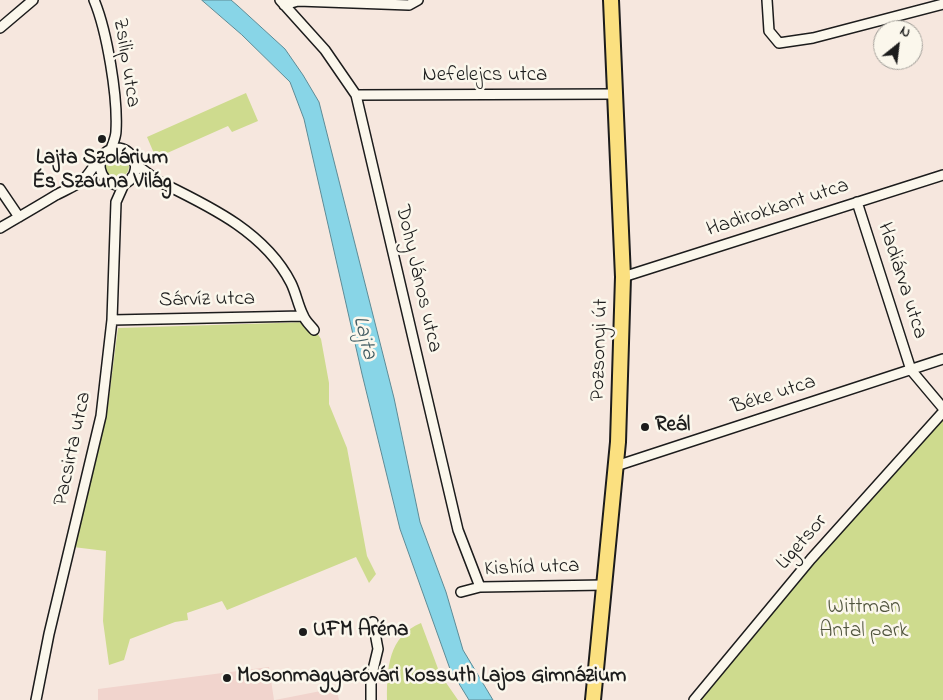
<!DOCTYPE html>
<meta charset="utf-8">
<style>
body{margin:0}
#map{position:relative;width:943px;height:700px;overflow:hidden;background:#f6e7de;font-family:"Indie Flower",sans-serif}
canvas{display:block}
.north{position:absolute;left:873px;top:20px;width:50px;height:50px;box-sizing:border-box;background:#fbf7ec;border:1px solid #a29f99;border-radius:50%;rotate:29deg;font-size:14px;font-weight:700;line-height:20px;text-align:center;color:#1c1c1c}
.north::after{content:'';display:block;margin:auto;width:18px;height:22px;background:#1c1c1c;clip-path:polygon(50% 0,100% 100%,50% 72%,0 100%)}
</style>
<div id="map">
<canvas width="943" height="700"></canvas>
<div class="north">N</div>
</div>
<script>
const context = document.querySelector('canvas').getContext('2d');
context.lineJoin = 'round';
function paint(path, color) { context.fillStyle = color; context.fill(path, 'evenodd'); }
function trace(path, color, width, dash) { context.strokeStyle = color; context.lineWidth = width; context.lineCap = dash ? 'butt' : 'round'; context.setLineDash(dash || []); context.stroke(path); }
function drawText(font, color, halo, rows, align = 'center') {
  context.font = font + ' "Indie Flower",sans-serif'; context.lineWidth = 5; context.setLineDash([]); context.textBaseline = 'middle'; context.strokeStyle = halo; context.fillStyle = color; for (const [text, x, y, turn = 0] of rows) {
    context.save(); context.translate(x, y); context.rotate((+turn || 0) * Math.PI / 180); context.textAlign = isNaN(turn) ? turn : align; if (halo) context.strokeText(text, 0, 0); context.fillText(text, 0, 0); context.restore();
  }
}
const built = new Path2D(`
 M 269,667 L 274,700 L 98,700 L 98,689 Z
 M 336,688 L 339,700 L 275,700 Z`);
const green = new Path2D(`
 M 246,93 L 258,121 L 232,132 L 228,126 L 156,158 L 147,137 Z
 M105 166a12 12 0 1 1 24 0a12 12 0 1 1-24 0Z
 M 310,322 L 321,339 L 329,383 L 329,404 L 347,448 L 367,556 L 376,574 L 369,583 L 356,557 L 227,610 L 222,601 L 187,613 L 188,620 L 175,622 L 130,639 L 124,660 L 109,665 L 103,621 L 106,551 L 73,547 L 108,404 L 118,328 Z
 M 943,412 L 943,700 L 694,700 Z
 M 421,623 L 440,674 L 458,700 L 387,700 C 387,668 388,637 421,623 Z`);
const water = new Path2D(`
 M 202,0 L 231,0 L 238,6 L 285,49 L 303,75 L 319,102 L 394,398 L 420,522 L 446,592 L 463,650 L 493,700 L 469,700 L 450,669 L 400,529 L 362,374 L 304,119 L 290,82 L 242,35 Z`);
const street = new Path2D(`
 M 94,0 C 107,31 118,97 116,131 C 116,137 113,143 111,149
 M 280,0 L 325,50 L 356,95 L 458,530 L 480,587
 M 767,0 L 769,31 L 779,43 L 813,38 L 943,4
 M 284,5 L 298,1 L 409,5 L 418,0
 M 0,28 L 33,0
 M 356,95 L 615,94
 M 132,177 L 160,182 L 135,164
 M 160,182 C 209,206 265,232 291,283 C 296,293 298,305 303,315 C 305,321 311,326 314,330
 M 0,189 L 19,217
 M 857,202 L 911,370 L 943,408
 M 0,228 C 19,217 38,206 56,195 C 65,190 76,186 83,180 C 93,171 99,153 112,149 C 126,144 140,160 134,174 C 124,196 94,182 101,158
 M 623,277 L 943,175
 M 112,320 L 303,316
 M 616,466 L 943,359
 M 461,592 L 480,587 L 605,585
 M 36,700 L 49,634 L 101,416 L 112,320 L 116,202 L 124,184
 M 371,700 L 371,678 L 378,649 L 373,622
 M 694,700 L 811,559 L 943,412`);
const primary = new Path2D(`
 M 593,700 L 618,442 L 623,277 L 611,0`);
const markers = [
 [102,139,5,"#1c1c1c"],
 [645,427,5,"#1c1c1c"],
 [303,632,5,"#1c1c1c"],
 [227,678,5,"#1c1c1c"]
];
const streetNames = [
 ["Zsilip utca",125,63,81],
 ["Nefelejcs utca",485,77],
 ["Hadirokkant utca",778,209,-18],
 ["Dohy János utca",417,279,77],
 ["Hadiárva utca",901,281,72],
 ["Sárvíz utca",207,301,-1],
 ["Pozsonyi út",601,350,-88],
 ["Béke utca",774,396,-18],
 ["Pacsirta utca",74,449,-78],
 ["Ligetsor",803,543,-49],
 ["Kishíd utca",532,569,-2]
];
const poiNames = [
 ["Lajta Szolárium",102,160,"center"],
 ["És Szauna Világ",102,184,"center"],
 ["Reál",655,427],
 ["UFM Aréna",313,632],
 ["Mosonmagyaróvári Kossuth Lajos Gimnázium",237,678]
];
const parkNames = [
 ["Wittman",864,609],
 ["Antal park",864,633]
];
const waterNames = [
 ["Lajta",363,338,76]
];
paint(built, '#f1d4cd');
paint(green, '#cedb8e');
paint(water, '#88d5e7');
trace(water, '#5d8b96', 1);
trace(street, '#1c1c1c', 12);
trace(primary, '#1c1c1c', 18);
trace(street, '#fbf7ec', 9);
trace(primary, '#fbe080', 14);
for (const [x, y, r, color] of markers) { const dot = new Path2D(); dot.arc(x, y, r, 0, 2 * Math.PI); context.fillStyle = color; context.fill(dot); trace(dot, '#fbf7ec', 2); }
drawText('21px', '#1c1c1c', '#fbf7ec', streetNames);
drawText('bold 21px', '#1c1c1c', '#fbf7ec', poiNames, 'left');
drawText('21px', '#51553e', '#fbf7ec', parkNames);
drawText('italic 22px', '#425d63', '#fbf7ec', waterNames);
</script>
